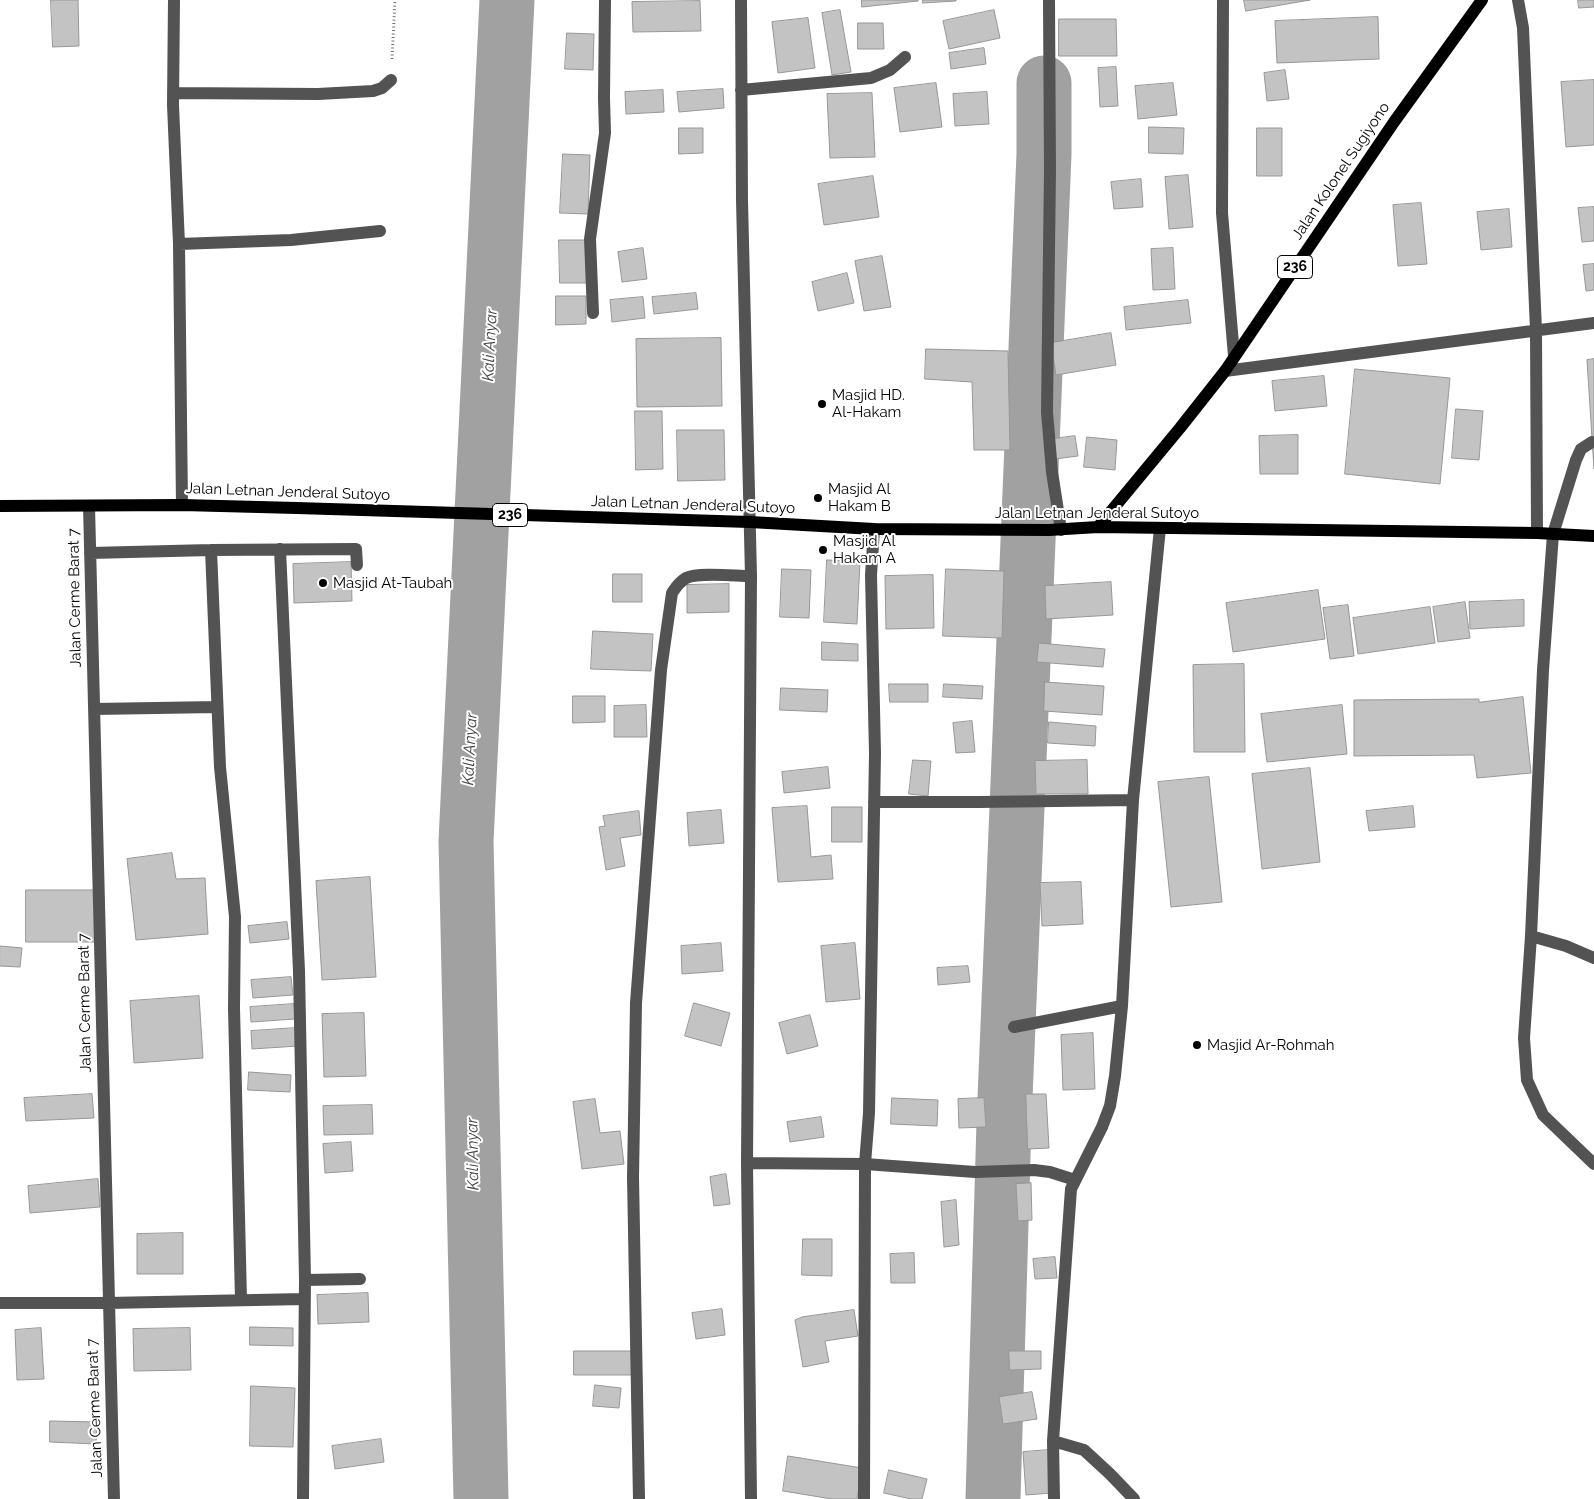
<!DOCTYPE html>
<style>
body{margin:0}
canvas{display:block;background:#fff}
</style>
<canvas width="1594" height="1499"></canvas>
<script>
const context = document.querySelector('canvas').getContext('2d');
context.lineJoin = 'round';
function trace(path, color, width, dash) { context.strokeStyle = color; context.lineWidth = width; context.lineCap = dash ? 'butt' : 'round'; context.setLineDash(dash || []); context.stroke(path); }
function paint(path, color) { context.fillStyle = color; context.fill(path, 'evenodd'); }
function drawText(font, color, halo, rows, align = 'center') {
  context.font = font + ' Raleway,sans-serif'; context.lineWidth = 4; context.setLineDash([]); context.textBaseline = 'middle'; context.strokeStyle = halo; context.fillStyle = color; for (const [text, x, y, turn = 0] of rows) {
    context.save(); context.translate(x, y); context.rotate((+turn || 0) * Math.PI / 180); context.textAlign = isNaN(turn) ? turn : align; if (halo) context.strokeText(text, 0, 0); context.fillText(text, 0, 0); context.restore();
  }
}
const river = new Path2D(`
 M 481,1499 L 466,841 L 507,0
 M 993,1499 L 1004,1122 L 1044,154 L 1044,83`);
const building = new Path2D(`
 M 51,0 L 78,0 L 79,46 L 53,47 Z
 M 862,0 L 918,0 L 918,1 L 862,7 Z
 M 923,0 L 956,0 L 956,1 L 923,3 Z
 M 1244,0 L 1310,0 L 1246,11 Z
 M 1578,0 L 1594,0 L 1594,7 L 1579,8 Z
 M 700,1 L 701,31 L 633,32 L 632,2 Z
 M 840,10 L 851,72 L 832,75 L 822,13 Z
 M 994,10 L 1000,38 L 949,49 L 943,21 Z
 M 1378,17 L 1379,59 L 1277,63 L 1275,21 Z
 M 808,18 L 815,68 L 778,73 L 772,22 Z
 M 1059,19 L 1116,19 L 1117,56 L 1059,56 Z
 M 858,23 L 883,23 L 884,49 L 858,49 Z
 M 567,33 L 594,34 L 593,70 L 565,69 Z
 M 984,48 L 986,64 L 951,69 L 949,53 Z
 M 1116,67 L 1118,106 L 1100,107 L 1098,68 Z
 M 1285,70 L 1289,99 L 1267,101 L 1264,73 Z
 M 1594,80 L 1594,145 L 1566,147 L 1561,82 Z
 M 936,83 L 942,127 L 900,132 L 894,88 Z
 M 1173,83 L 1177,115 L 1138,119 L 1135,86 Z
 M 723,89 L 724,108 L 679,112 L 677,92 Z
 M 663,90 L 664,112 L 626,114 L 625,92 Z
 M 987,92 L 989,124 L 955,126 L 953,94 Z
 M 872,93 L 875,157 L 830,158 L 827,94 Z
 M 1149,127 L 1184,128 L 1183,154 L 1149,153 Z
 M 679,128 L 703,128 L 703,153 L 679,154 Z
 M 1257,128 L 1282,128 L 1282,176 L 1257,176 Z
 M 563,154 L 590,155 L 588,214 L 560,213 Z
 M 1188,175 L 1193,227 L 1169,229 L 1165,177 Z
 M 873,176 L 879,217 L 824,225 L 818,184 Z
 M 1141,179 L 1143,207 L 1114,209 L 1111,182 Z
 M 1421,203 L 1427,264 L 1398,266 L 1393,205 Z
 M 1594,207 L 1594,241 L 1582,242 L 1578,208 Z
 M 1509,209 L 1512,247 L 1481,250 L 1477,212 Z
 M 559,240 L 586,240 L 587,283 L 560,283 Z
 M 643,248 L 647,279 L 622,282 L 618,252 Z
 M 1173,248 L 1175,289 L 1153,290 L 1151,249 Z
 M 882,256 L 891,307 L 864,311 L 855,261 Z
 M 1594,264 L 1594,290 L 1586,291 L 1583,265 Z
 M 847,273 L 854,303 L 818,311 L 812,282 Z
 M 696,293 L 698,309 L 654,314 L 652,297 Z
 M 556,296 L 586,296 L 586,324 L 556,325 Z
 M 643,297 L 645,318 L 612,322 L 610,300 Z
 M 1188,300 L 1191,323 L 1126,330 L 1124,307 Z
 M 1111,333 L 1116,365 L 1056,375 L 1051,343 Z
 M 721,338 L 722,406 L 637,407 L 636,339 Z
 M 926,349 L 1008,351 L 1010,450 L 974,450 L 972,382 L 925,379 Z
 M 1594,359 L 1594,469 L 1587,360 Z
 M 1355,369 L 1450,378 L 1440,484 L 1345,474 Z
 M 1324,376 L 1327,406 L 1275,411 L 1272,381 Z
 M 1456,409 L 1483,411 L 1479,460 L 1452,458 Z
 M 635,411 L 662,411 L 663,469 L 636,470 Z
 M 677,430 L 724,430 L 725,480 L 678,481 Z
 M 1298,435 L 1298,474 L 1260,474 L 1259,436 Z
 M 1075,436 L 1078,456 L 1055,459 L 1053,439 Z
 M 1087,437 L 1117,440 L 1115,470 L 1084,467 Z
 M 827,560 L 860,561 L 857,624 L 824,622 Z
 M 351,562 L 352,601 L 294,603 L 293,564 Z
 M 782,569 L 811,570 L 809,618 L 780,617 Z
 M 946,569 L 1004,571 L 1002,638 L 943,636 Z
 M 613,574 L 642,574 L 642,602 L 613,602 Z
 M 933,575 L 934,628 L 886,629 L 885,576 Z
 M 1111,582 L 1113,615 L 1046,619 L 1045,586 Z
 M 729,584 L 729,612 L 687,613 L 687,585 Z
 M 1318,590 L 1325,639 L 1233,652 L 1226,603 Z
 M 1524,600 L 1524,626 L 1470,629 L 1469,602 Z
 M 1465,602 L 1470,638 L 1438,642 L 1433,607 Z
 M 1348,605 L 1354,656 L 1330,659 L 1323,608 Z
 M 1430,607 L 1435,643 L 1358,654 L 1353,618 Z
 M 593,631 L 653,634 L 651,671 L 591,669 Z
 M 822,642 L 858,644 L 858,661 L 822,660 Z
 M 1039,643 L 1105,649 L 1103,667 L 1037,662 Z
 M 1244,664 L 1245,752 L 1194,752 L 1193,665 Z
 M 1045,682 L 1104,686 L 1102,715 L 1044,711 Z
 M 889,684 L 928,684 L 928,702 L 890,702 Z
 M 944,684 L 983,686 L 982,699 L 943,697 Z
 M 781,688 L 828,690 L 827,712 L 780,710 Z
 M 573,696 L 605,696 L 605,722 L 573,723 Z
 M 1523,697 L 1531,773 L 1477,778 L 1474,755 L 1354,756 L 1354,700 L 1479,699 L 1479,702 Z
 M 646,705 L 647,737 L 614,737 L 614,706 Z
 M 1342,705 L 1347,754 L 1267,762 L 1261,714 Z
 M 972,721 L 975,752 L 956,753 L 953,723 Z
 M 1049,722 L 1096,726 L 1095,746 L 1048,743 Z
 M 913,760 L 931,761 L 928,796 L 909,794 Z
 M 1087,760 L 1088,794 L 1036,794 L 1035,761 Z
 M 828,767 L 830,788 L 784,793 L 782,772 Z
 M 1310,768 L 1320,862 L 1262,869 L 1252,774 Z
 M 1209,777 L 1222,902 L 1171,907 L 1158,782 Z
 M 807,806 L 811,857 L 831,855 L 833,879 L 778,882 L 772,808 Z
 M 1413,806 L 1415,827 L 1369,831 L 1366,811 Z
 M 832,807 L 862,807 L 862,842 L 832,842 Z
 M 721,810 L 724,843 L 689,846 L 687,813 Z
 M 639,811 L 641,835 L 620,838 L 625,866 L 606,870 L 599,827 L 605,826 L 603,816 Z
 M 172,853 L 176,879 L 205,878 L 208,934 L 136,940 L 127,859 Z
 M 370,877 L 376,977 L 322,980 L 316,881 Z
 M 1081,882 L 1083,924 L 1042,926 L 1040,883 Z
 M 26,890 L 97,890 L 97,942 L 26,942 Z
 M 287,922 L 289,939 L 250,943 L 248,926 Z
 M 721,943 L 723,971 L 682,974 L 681,946 Z
 M 855,943 L 860,999 L 826,1002 L 821,946 Z
 M 0,946 L 22,948 L 20,967 L 0,966 Z
 M 968,966 L 970,982 L 938,985 L 937,968 Z
 M 291,977 L 293,995 L 253,998 L 251,980 Z
 M 199,996 L 203,1058 L 134,1063 L 130,1001 Z
 M 694,1003 L 730,1013 L 721,1046 L 685,1036 Z
 M 294,1004 L 295,1019 L 251,1022 L 250,1007 Z
 M 364,1013 L 366,1076 L 324,1077 L 322,1014 Z
 M 810,1015 L 818,1046 L 787,1054 L 779,1023 Z
 M 296,1028 L 298,1046 L 252,1049 L 251,1031 Z
 M 1093,1033 L 1095,1089 L 1063,1090 L 1061,1035 Z
 M 249,1072 L 291,1075 L 290,1092 L 248,1090 Z
 M 92,1094 L 94,1118 L 26,1121 L 24,1098 Z
 M 1026,1094 L 1046,1094 L 1049,1148 L 1028,1149 Z
 M 892,1098 L 938,1100 L 937,1126 L 891,1124 Z
 M 984,1098 L 986,1127 L 959,1128 L 958,1099 Z
 M 595,1099 L 600,1133 L 620,1131 L 624,1164 L 582,1169 L 573,1102 Z
 M 372,1105 L 373,1134 L 324,1135 L 323,1106 Z
 M 821,1117 L 824,1137 L 790,1142 L 787,1122 Z
 M 351,1142 L 353,1171 L 325,1173 L 323,1144 Z
 M 726,1174 L 730,1204 L 714,1206 L 710,1177 Z
 M 98,1179 L 100,1207 L 30,1213 L 28,1186 Z
 M 1031,1183 L 1032,1220 L 1018,1221 L 1016,1184 Z
 M 956,1200 L 959,1245 L 944,1247 L 941,1202 Z
 M 183,1233 L 183,1274 L 137,1274 L 137,1234 Z
 M 803,1239 L 832,1239 L 832,1276 L 802,1275 Z
 M 914,1253 L 915,1283 L 891,1283 L 890,1254 Z
 M 1055,1257 L 1057,1278 L 1035,1279 L 1033,1259 Z
 M 368,1293 L 369,1322 L 318,1324 L 317,1295 Z
 M 722,1309 L 725,1335 L 696,1339 L 692,1313 Z
 M 854,1310 L 858,1336 L 825,1341 L 829,1362 L 803,1367 L 795,1320 L 802,1317 Z
 M 250,1327 L 293,1328 L 293,1346 L 250,1345 Z
 M 41,1328 L 44,1379 L 17,1380 L 15,1330 Z
 M 190,1328 L 191,1370 L 134,1371 L 133,1329 Z
 M 574,1351 L 631,1351 L 632,1375 L 574,1375 Z
 M 1009,1351 L 1041,1351 L 1041,1369 L 1010,1370 Z
 M 595,1385 L 621,1388 L 619,1408 L 593,1406 Z
 M 251,1386 L 295,1388 L 293,1447 L 250,1446 Z
 M 1032,1392 L 1037,1419 L 1003,1424 L 999,1397 Z
 M 50,1421 L 97,1422 L 96,1444 L 50,1442 Z
 M 381,1439 L 384,1462 L 335,1469 L 332,1446 Z
 M 1049,1450 L 1052,1493 L 1026,1495 L 1023,1452 Z
 M 788,1456 L 862,1468 L 857,1499 L 832,1499 L 783,1491 Z
 M 889,1470 L 927,1479 L 922,1499 L 911,1499 L 884,1493 Z`);
const path = new Path2D(`
 M 392,59 L 395,0`);
const minor = new Path2D(`
 M 174,0 L 173,105 L 179,244 L 182,505
 M 741,0 L 742,200 L 751,576 L 747,1163 L 751,1499
 M 1049,0 L 1050,170 L 1047,412 L 1052,472 L 1061,530
 M 1223,0 L 1222,213 L 1234,356
 M 1518,0 L 1523,28 L 1536,330 L 1537,533
 M 741,90 L 871,78 L 890,70 L 905,57
 M 173,93 L 318,94 L 373,91 L 382,88 L 391,80
 M 179,244 L 291,240 L 380,231
 M 593,313 L 590,239 L 605,133 L 604,98 L 605,0
 M 1225,371 L 1594,323
 M 1592,442 L 1581,449 L 1576,460 L 1553,534 L 1543,670 L 1531,936 L 1524,1038 L 1527,1080 L 1543,1115 L 1594,1164
 M 89,506 L 114,1499
 M 280,549 L 299,971 L 305,1280 L 303,1499
 M 211,550 L 220,767 L 235,917 L 234,1008 L 241,1300
 M 90,553 L 211,550 L 356,549 L 357,565
 M 94,709 L 217,707
 M 874,802 L 979,802 L 1133,800
 M 1531,936 L 1566,946 L 1594,958
 M 1014,1027 L 1122,1006
 M 747,1163 L 865,1164 L 975,1172 L 1034,1170 L 1050,1172 L 1075,1180
 M 305,1280 L 360,1279
 M 0,1303 L 108,1303 L 304,1299
 M 1053,1441 L 1054,1499
 M 639,1499 L 633,1177 L 636,1003 L 661,670 L 672,593 C 676,587 679,582 686,578 C 699,572 735,576 751,576
 M 864,1499 L 865,1164 L 869,1113 L 875,753 L 871,575 L 874,529
 M 1134,1499 L 1110,1474 L 1084,1450 L 1053,1441 L 1071,1189 L 1102,1127 L 1110,1106 L 1115,1076 L 1122,1006 L 1133,800 L 1160,528`);
const major = new Path2D(`
 M 0,506 L 182,505 L 297,508 L 750,522 L 874,529 L 1049,530 L 1098,527 L 1537,533 L 1594,536
 M 1098,527 L 1180,428 L 1225,371 L 1394,122 L 1482,0`);
const markers = [
 [822,404,5,"#000"],
 [818,498,5,"#000"],
 [823,550,5,"#000"],
 [323,583,5,"#000"],
 [1197,1045,5,"#000"]
];
const shields = [
 [1295,267,35],
 [510,515,35]
];
const shieldNames = [
 ["236",1295,267],
 ["236",510,515]
];
const streetNames = [
 ["Jalan Kolonel Sugiyono",1341,171,-56],
 ["Jalan Letnan Jenderal Sutoyo",288,492,2],
 ["Jalan Letnan Jenderal Sutoyo",693,505,2],
 ["Jalan Letnan Jenderal Sutoyo",1097,513],
 ["Jalan Cerme Barat 7",75,598,-91],
 ["Jalan Cerme Barat 7",85,1003,-91],
 ["Jalan Cerme Barat 7",95,1408,-92]
];
const poiNames = [
 ["Masjid HD.",832,395],
 ["Al-Hakam",832,412],
 ["Masjid Al",828,489],
 ["Hakam B",828,506],
 ["Masjid Al",833,541],
 ["Hakam A",833,558],
 ["Masjid At-Taubah",333,583],
 ["Masjid Ar-Rohmah",1207,1045]
];
const waterNames = [
 ["Kali Anyar",490,345,-87],
 ["Kali Anyar",470,749,-87],
 ["Kali Anyar",473,1154,-91]
];
trace(river, '#a1a1a1', 55);
paint(building, '#c3c3c3');
trace(building, '#979797', 1);
trace(path, '#757575', 3, [1, 2.5]);
trace(minor, '#535353', 12);
trace(major, '#000', 12);
for (const [x, y, r, color] of markers) { const dot = new Path2D(); dot.arc(x, y, r, 0, 2 * Math.PI); context.fillStyle = color; context.fill(dot); trace(dot, '#fff', 2); }
for (const [x, y, w] of shields) { const box = new Path2D(); box.roundRect(x - w / 2, y - 11.5, w, 23, 4); context.fillStyle = '#fff'; context.fill(box); trace(box, '#000', 1); }
drawText('bold 14px', '#000', null, shieldNames);
drawText('15px', '#000', '#fff', streetNames);
drawText('15px', '#000', '#fff', poiNames, 'left');
drawText('italic 16px', '#424242', '#fff', waterNames);
</script>
